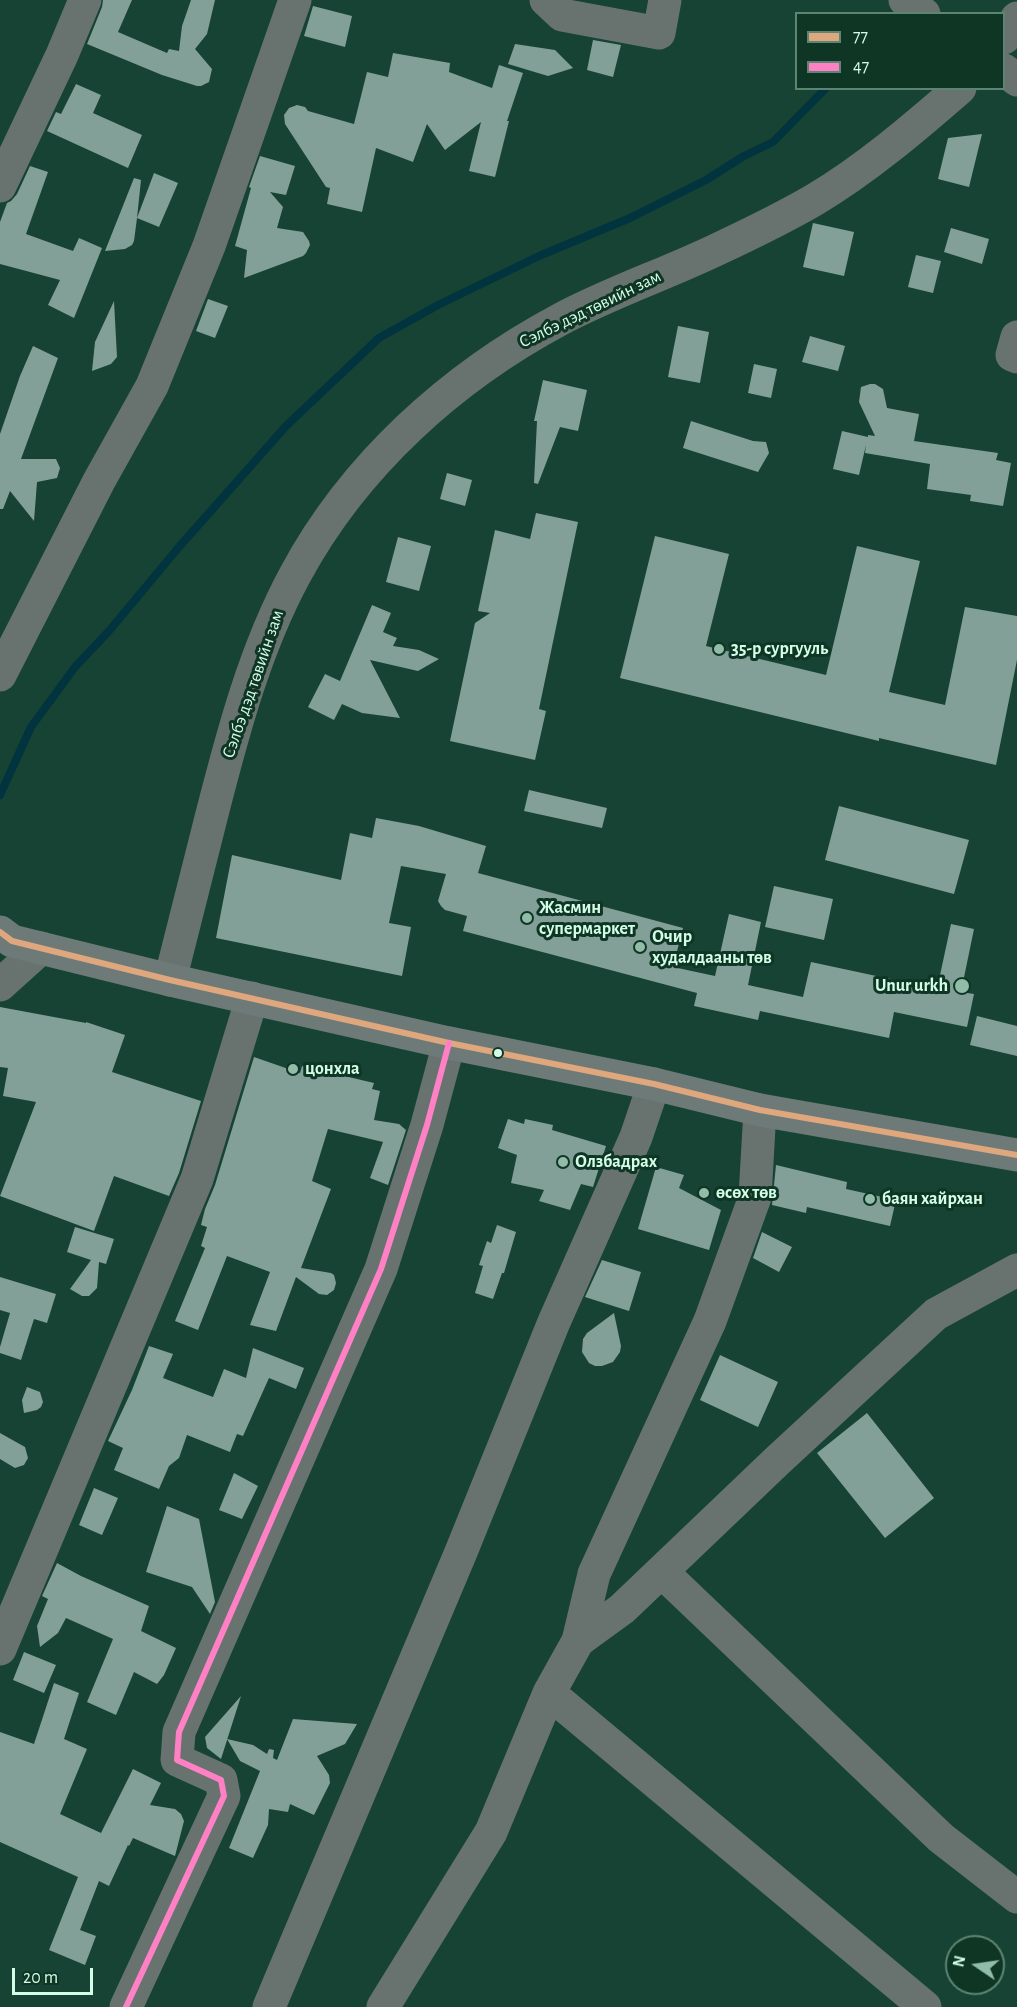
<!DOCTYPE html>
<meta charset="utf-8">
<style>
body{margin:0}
#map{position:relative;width:1017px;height:2007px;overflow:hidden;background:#164333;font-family:"Alegreya Sans",sans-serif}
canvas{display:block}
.legend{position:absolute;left:795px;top:12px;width:210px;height:78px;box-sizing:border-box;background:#0f3525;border:2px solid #5d8573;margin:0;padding:8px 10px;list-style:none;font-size:18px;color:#d3fde7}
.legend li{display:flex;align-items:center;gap:12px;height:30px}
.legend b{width:30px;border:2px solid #5d8573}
.north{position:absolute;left:945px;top:1935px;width:60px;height:60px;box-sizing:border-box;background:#0f3525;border:2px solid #5d8573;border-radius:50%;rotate:283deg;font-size:16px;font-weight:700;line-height:24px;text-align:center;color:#d3fde7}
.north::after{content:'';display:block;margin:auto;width:21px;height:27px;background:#91bca8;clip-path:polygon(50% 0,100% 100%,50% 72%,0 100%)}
.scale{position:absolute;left:12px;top:1968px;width:81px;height:27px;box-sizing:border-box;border:3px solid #d3fde7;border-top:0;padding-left:8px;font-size:18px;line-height:21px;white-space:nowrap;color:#d3fde7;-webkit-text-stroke:4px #0f3525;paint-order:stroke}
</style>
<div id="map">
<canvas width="1017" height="2007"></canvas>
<ul class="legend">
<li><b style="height:8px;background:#dfa77e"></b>77</li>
<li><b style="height:8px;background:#ff80c5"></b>47</li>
</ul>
<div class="north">N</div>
<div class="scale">20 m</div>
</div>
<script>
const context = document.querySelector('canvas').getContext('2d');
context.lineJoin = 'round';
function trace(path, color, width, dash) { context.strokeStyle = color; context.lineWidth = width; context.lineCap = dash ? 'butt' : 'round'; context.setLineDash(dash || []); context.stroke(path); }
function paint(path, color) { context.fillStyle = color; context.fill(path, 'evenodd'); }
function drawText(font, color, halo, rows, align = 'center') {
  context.font = font + ' "Alegreya Sans",sans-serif'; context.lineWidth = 6; context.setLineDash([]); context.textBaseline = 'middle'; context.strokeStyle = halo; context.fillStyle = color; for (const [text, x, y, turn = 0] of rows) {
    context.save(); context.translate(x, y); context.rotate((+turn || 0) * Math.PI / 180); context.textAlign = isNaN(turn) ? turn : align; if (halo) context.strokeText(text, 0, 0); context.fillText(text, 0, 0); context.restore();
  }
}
const stream = new Path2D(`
 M 0,795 L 31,727 L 75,667 L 109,631 L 179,547 L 286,426 L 379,338 L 438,305 L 539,256 L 630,218 L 706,180 L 744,156 L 773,142 L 826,88`);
const building = new Path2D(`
 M 103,0 L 132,0 L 118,32 L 167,53 L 169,49 L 179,51 L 182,26 L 191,0 L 215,0 L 207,34 L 195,49 L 212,69 L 209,82 L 201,86 L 197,86 L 162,75 L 87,44 L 102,7 Z
 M 313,6 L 352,16 L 345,47 L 304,36 Z
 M 593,40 L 621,45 L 613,77 L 587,70 Z
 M 515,44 L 555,50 L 573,68 L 548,76 L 508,64 Z
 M 393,53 L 450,63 L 449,72 L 492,88 L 499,65 L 523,73 L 507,121 L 509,121 L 495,177 L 469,171 L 481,122 L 445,150 L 427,124 L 413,162 L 376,148 L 362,212 L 327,204 L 330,188 L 326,187 L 285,124 L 284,115 L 289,108 L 297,105 L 305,107 L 308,111 L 354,124 L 367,72 L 388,77 Z
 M 76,84 L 101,95 L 93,113 L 142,135 L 128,168 L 47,131 L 56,112 L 61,114 Z
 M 982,134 L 969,187 L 938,179 L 948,138 Z
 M 260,156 L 295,166 L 286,195 L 270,192 L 283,207 L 277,228 L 303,232 L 309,241 L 310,245 L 306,253 L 303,256 L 244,278 L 247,250 L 235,246 L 251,188 L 249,187 Z
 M 30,166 L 48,172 L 26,234 L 73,251 L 79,238 L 102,248 L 74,318 L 48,305 L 60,280 L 0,264 L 0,222 L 7,203 L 11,201 L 17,194 Z
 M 154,173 L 178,183 L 159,227 L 137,218 L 134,241 L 132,245 L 125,249 L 105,251 L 134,178 L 141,180 L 137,218 Z
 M 813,223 L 854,232 L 844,276 L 803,267 Z
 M 951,228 L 989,239 L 982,264 L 944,252 Z
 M 916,255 L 941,261 L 933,293 L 908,287 Z
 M 208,299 L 228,306 L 215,338 L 196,331 Z
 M 114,301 L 117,357 L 111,364 L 92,371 L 95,342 Z
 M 678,326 L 709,332 L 700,383 L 668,377 Z
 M 810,336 L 845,346 L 838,371 L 802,362 Z
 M 33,346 L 58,358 L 21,459 L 56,459 L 60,468 L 57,478 L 37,482 L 34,521 L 10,491 L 3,509 L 0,509 L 0,434 L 20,376 Z
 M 754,364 L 777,369 L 771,398 L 748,393 Z
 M 543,380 L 587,390 L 578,431 L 560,427 L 538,484 L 534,483 L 537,421 L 534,421 Z
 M 870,384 L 875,384 L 883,389 L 887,408 L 919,414 L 914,441 L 998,453 L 996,460 L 1011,463 L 1003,506 L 970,501 L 971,495 L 927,489 L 930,464 L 865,453 L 866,445 L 859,475 L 833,469 L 842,431 L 868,437 L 868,435 L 875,436 L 859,402 L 861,387 Z
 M 691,421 L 753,441 L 766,442 L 769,453 L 758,472 L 683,448 Z
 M 447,473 L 472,480 L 465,506 L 440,499 Z
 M 536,513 L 578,522 L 539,709 L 546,711 L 535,760 L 450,741 L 475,623 L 490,613 L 478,611 L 495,530 L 530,539 Z
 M 655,536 L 729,554 L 706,646 L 826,675 L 857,546 L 920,561 L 889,692 L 919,699 L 945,705 L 965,607 L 1017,616 L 1017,660 L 996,765 L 879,738 L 879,741 L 620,678 Z
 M 398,537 L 431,546 L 419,591 L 386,582 Z
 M 372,605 L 391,613 L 383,632 L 397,638 L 393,646 L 419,650 L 439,659 L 418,671 L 370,660 L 400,718 L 362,713 L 342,704 L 334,720 L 308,707 L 325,674 L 340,681 Z
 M 529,790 L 607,808 L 602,828 L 524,811 Z
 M 839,806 L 969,840 L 954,894 L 825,860 Z
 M 376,818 L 419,826 L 486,846 L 478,873 L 683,928 L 673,967 L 715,976 L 729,914 L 761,922 L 748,985 L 803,997 L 811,962 L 937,989 L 951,924 L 974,929 L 961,992 L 974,994 L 967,1027 L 894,1012 L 889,1038 L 760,1011 L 758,1020 L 694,1006 L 697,993 L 463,931 L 467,916 L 445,910 L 441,906 L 438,901 L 446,874 L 401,866 L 389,923 L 411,927 L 402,976 L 216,938 L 232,855 L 341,880 L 350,833 L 372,838 Z
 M 774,886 L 833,899 L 824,940 L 765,927 Z
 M 0,1007 L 86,1023 L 86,1022 L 125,1035 L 112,1072 L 201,1101 L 179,1173 L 169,1196 L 114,1176 L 94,1231 L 0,1196 L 36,1102 L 3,1096 L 8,1068 L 0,1067 Z
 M 977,1016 L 1017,1026 L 1017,1056 L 970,1045 Z
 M 254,1057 L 300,1073 L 302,1066 L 374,1083 L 372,1089 L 380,1091 L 374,1120 L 399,1124 L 406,1130 L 388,1185 L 370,1178 L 383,1142 L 328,1129 L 312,1181 L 331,1189 L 301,1268 L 331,1273 L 334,1275 L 336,1283 L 334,1290 L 327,1295 L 319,1294 L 296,1277 L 276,1331 L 250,1325 L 270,1272 L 227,1256 L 198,1330 L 175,1321 L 205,1248 L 201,1246 L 207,1227 L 201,1225 L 205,1209 L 215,1185 Z
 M 508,1119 L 524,1124 L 525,1119 L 553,1125 L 552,1130 L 606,1146 L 593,1187 L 581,1184 L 570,1210 L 539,1201 L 544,1190 L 511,1183 L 517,1155 L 498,1148 Z
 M 776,1165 L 847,1182 L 846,1189 L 896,1200 L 890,1226 L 807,1207 L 806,1213 L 772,1205 Z
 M 656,1167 L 684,1175 L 679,1188 L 721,1210 L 709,1250 L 638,1229 Z
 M 497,1225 L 516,1232 L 504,1273 L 502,1273 L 493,1299 L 475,1293 L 483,1266 L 479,1265 L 487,1241 L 491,1243 Z
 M 75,1227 L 114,1239 L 106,1264 L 99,1262 L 97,1288 L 89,1296 L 82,1296 L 70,1289 L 91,1260 L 67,1252 Z
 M 762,1232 L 792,1247 L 779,1272 L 753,1258 Z
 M 602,1260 L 641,1272 L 629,1311 L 585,1297 Z
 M 0,1277 L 56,1294 L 47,1323 L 34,1319 L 21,1360 L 0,1353 L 0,1347 L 10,1313 L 0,1310 Z
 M 614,1313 L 621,1346 L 620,1352 L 613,1362 L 602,1366 L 595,1366 L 589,1363 L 582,1352 L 583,1339 L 587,1333 Z
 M 149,1346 L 173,1354 L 163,1378 L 213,1397 L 224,1369 L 246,1378 L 253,1348 L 304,1368 L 296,1389 L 269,1378 L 243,1436 L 237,1434 L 230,1452 L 187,1435 L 179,1458 L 169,1466 L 159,1489 L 114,1470 L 123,1448 L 108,1441 L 132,1390 Z
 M 720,1355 L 778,1382 L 758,1427 L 700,1400 Z
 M 27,1387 L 40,1392 L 43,1402 L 41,1407 L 37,1410 L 24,1413 L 22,1400 Z
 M 867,1413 L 934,1498 L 885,1538 L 817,1453 Z
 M 0,1433 L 25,1447 L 28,1458 L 24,1465 L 15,1468 L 0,1459 Z
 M 234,1473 L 258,1486 L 242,1519 L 219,1510 Z
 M 94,1488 L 118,1498 L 102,1535 L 79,1525 Z
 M 167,1506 L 199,1519 L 215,1602 L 210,1614 L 192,1587 L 146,1572 Z
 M 57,1563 L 81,1576 L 149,1606 L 141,1631 L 176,1648 L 164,1675 L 157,1684 L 134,1672 L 116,1715 L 87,1702 L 113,1639 L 66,1618 L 58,1633 L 40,1647 L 37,1626 L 48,1599 L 42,1596 Z
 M 24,1652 L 56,1665 L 44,1693 L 13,1680 Z
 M 54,1683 L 79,1693 L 64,1739 L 87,1749 L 60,1814 L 101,1833 L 133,1769 L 161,1783 L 150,1805 L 175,1809 L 181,1814 L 184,1821 L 175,1856 L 133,1838 L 129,1846 L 128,1845 L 109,1886 L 99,1881 L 80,1930 L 96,1936 L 85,1965 L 49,1950 L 78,1877 L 0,1842 L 0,1732 L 34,1744 Z
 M 241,1696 L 221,1759 L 207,1748 L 205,1737 Z
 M 293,1719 L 357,1724 L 345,1744 L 317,1756 L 329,1775 L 330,1783 L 314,1815 L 290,1804 L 288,1812 L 269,1809 L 268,1825 L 253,1858 L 229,1848 L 260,1771 L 240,1761 L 227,1739 L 253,1745 L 267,1754 L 269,1749 L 274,1750 L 273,1758 L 277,1760 Z`);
const minor = new Path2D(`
 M 546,0 L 562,15 L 659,33 L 665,0
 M 905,0 L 924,14
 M 1004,38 L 1017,18
 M 1004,70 L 1017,80
 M 0,186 L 62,55 L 85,0
 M 1017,337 L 1012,355 L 1017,357
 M 0,675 L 99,481 L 152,386 L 209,246 L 295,0
 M 170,980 C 184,925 198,869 212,814 C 233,732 255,649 295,575 C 354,465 452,377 561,319 C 612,292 666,274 718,249 C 750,234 783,218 814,200 C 866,169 914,128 960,88
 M 0,985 L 41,948
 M 662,1572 L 941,1838 L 1017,1897
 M 578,1641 L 594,1574 L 710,1321 L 755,1197 L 760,1110
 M 0,1649 L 197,1179 L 252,998
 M 549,1693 L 925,2007
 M 126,2007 L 224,1796 L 221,1780 L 177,1760 L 179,1732 L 381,1269 L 427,1125 L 449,1043
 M 269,2007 L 461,1552 L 554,1322 L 636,1137 L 654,1084
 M 383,2007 L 491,1832 L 549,1693 L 578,1641 L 622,1609 L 777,1461 L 936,1314 L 1017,1270`);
const major = new Path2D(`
 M 0,932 L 12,941 L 170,980 L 449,1043 L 654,1084 L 760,1110 L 1017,1155`);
const bus1 = new Path2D(`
 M 0,932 L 12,941 L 170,980 L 449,1043 L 654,1084 L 760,1110 L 1017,1155`);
const bus2 = new Path2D(`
 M 126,2007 L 224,1796 L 221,1780 L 177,1760 L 179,1732 L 381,1269 L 427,1125 L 449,1043`);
const markers = [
 [719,649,6,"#91bca8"],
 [527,918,6,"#91bca8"],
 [640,947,6,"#91bca8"],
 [962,986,8,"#91bca8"],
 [498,1053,5,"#d3fde7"],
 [293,1069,6,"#91bca8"],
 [563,1162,6,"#91bca8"],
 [704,1193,6,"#91bca8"],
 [870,1199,6,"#91bca8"]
];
const streetNames = [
 ["Сэлбэ дэд төвийн зам",590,309,-26],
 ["Сэлбэ дэд төвийн зам",253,684,-71]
];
const poiNames = [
 ["35-р сургууль",731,649],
 ["Жасмин",539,908],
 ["супермаркет",539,929],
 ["Очир",652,937],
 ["худалдааны төв",652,958],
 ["Unur urkh",948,986,"right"],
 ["цонхла",305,1069],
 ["Олзбадрах",575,1162],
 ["өсөх төв",716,1193],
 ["баян хайрхан",882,1199]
];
trace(stream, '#02343f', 8);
paint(building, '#82a097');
trace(minor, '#687370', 33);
trace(major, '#6d7a77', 33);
trace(bus1, '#dfa77e', 6);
trace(bus2, '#ff80c5', 6);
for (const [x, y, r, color] of markers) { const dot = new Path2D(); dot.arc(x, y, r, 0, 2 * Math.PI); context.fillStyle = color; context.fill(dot); trace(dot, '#0f3525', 2); }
drawText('18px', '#d3fde7', '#0f3525', streetNames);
drawText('bold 18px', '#d3fde7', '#0f3525', poiNames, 'left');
</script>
